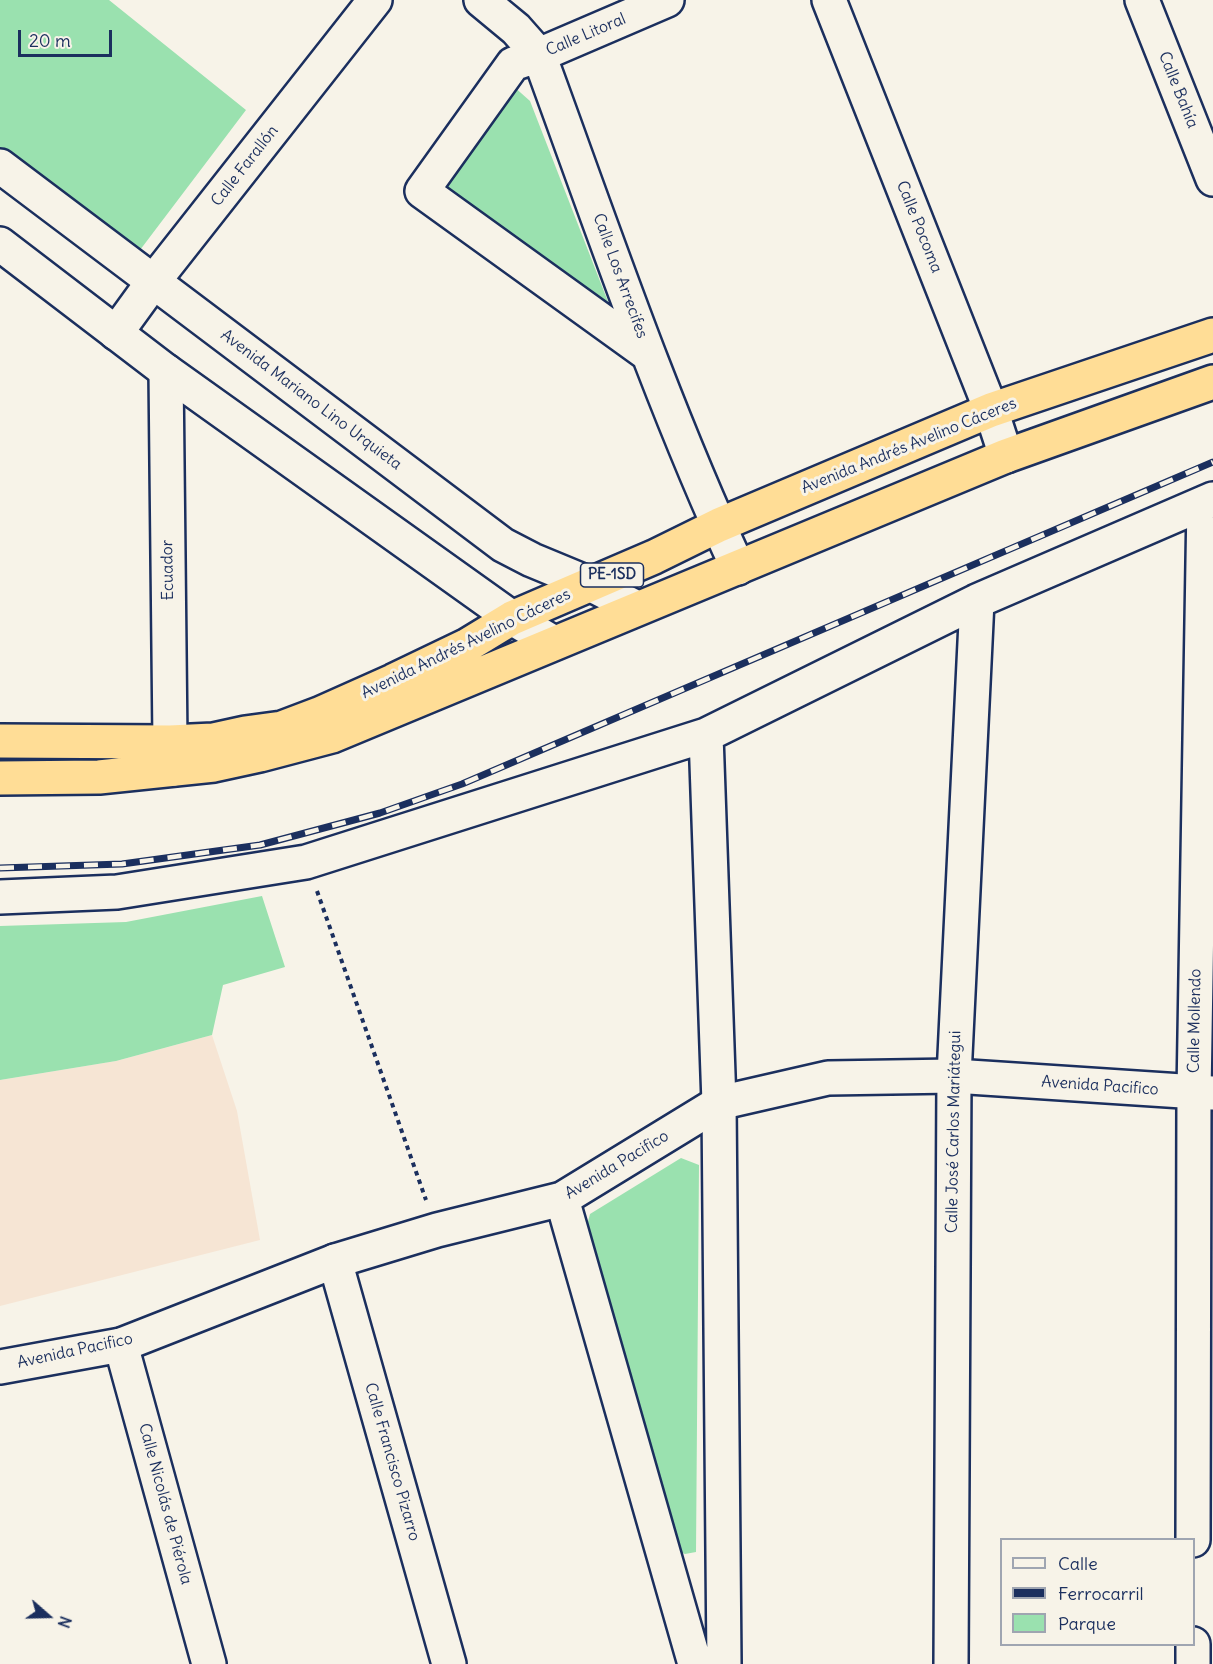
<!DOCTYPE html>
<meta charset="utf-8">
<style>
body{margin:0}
#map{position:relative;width:1213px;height:1664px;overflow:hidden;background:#f7f3e8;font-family:Delius,sans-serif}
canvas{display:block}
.legend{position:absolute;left:1000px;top:1538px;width:195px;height:108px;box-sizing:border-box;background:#f7f3e8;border:2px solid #9fa5b1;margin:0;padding:8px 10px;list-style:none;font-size:18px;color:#1b2f5e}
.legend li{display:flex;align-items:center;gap:12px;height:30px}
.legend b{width:30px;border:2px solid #9fa5b1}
.north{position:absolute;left:18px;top:1586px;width:60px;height:60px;-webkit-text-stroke:4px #f7f3e8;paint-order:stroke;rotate:110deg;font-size:16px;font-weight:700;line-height:24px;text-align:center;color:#1b2f5e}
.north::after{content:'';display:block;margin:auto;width:21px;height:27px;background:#1b2f5e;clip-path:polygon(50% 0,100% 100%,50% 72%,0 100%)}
.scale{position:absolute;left:18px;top:30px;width:94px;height:27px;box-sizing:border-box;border:3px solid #1b2f5e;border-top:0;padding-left:8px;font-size:18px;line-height:21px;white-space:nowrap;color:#1b2f5e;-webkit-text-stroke:4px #f7f3e8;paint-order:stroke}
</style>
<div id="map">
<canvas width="1213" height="1664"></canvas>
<ul class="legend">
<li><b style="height:8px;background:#f7f3e8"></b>Calle</li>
<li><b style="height:8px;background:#1b2f5e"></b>Ferrocarril</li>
<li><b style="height:16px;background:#9ae1af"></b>Parque</li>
</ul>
<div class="north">N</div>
<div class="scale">20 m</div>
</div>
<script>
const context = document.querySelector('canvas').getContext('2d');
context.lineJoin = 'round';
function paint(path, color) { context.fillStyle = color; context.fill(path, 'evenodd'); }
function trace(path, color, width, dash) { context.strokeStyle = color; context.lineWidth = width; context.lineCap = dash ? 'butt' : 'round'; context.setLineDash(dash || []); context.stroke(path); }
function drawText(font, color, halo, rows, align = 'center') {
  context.font = font + ' Delius,sans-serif'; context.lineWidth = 6; context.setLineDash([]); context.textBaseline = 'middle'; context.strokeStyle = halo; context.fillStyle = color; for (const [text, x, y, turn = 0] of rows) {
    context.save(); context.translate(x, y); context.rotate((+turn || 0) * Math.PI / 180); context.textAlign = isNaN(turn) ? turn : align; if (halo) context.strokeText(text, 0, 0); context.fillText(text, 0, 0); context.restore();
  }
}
const built = new Path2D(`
 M 212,1035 L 237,1111 L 260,1240 L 0,1306 L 0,1080 L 116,1061 Z`);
const green = new Path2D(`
 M 0,0 L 109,0 L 246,110 L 137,254 L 0,150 Z
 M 512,85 L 530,101 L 612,312 L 448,192 L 448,176 Z
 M 262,896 L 285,967 L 223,985 L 212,1035 L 116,1061 L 0,1080 L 0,926 L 126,922 Z
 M 681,1158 L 699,1165 L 696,1552 L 685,1554 L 673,1549 L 583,1240 L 590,1214 Z`);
const path = new Path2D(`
 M 317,891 L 426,1200`);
const minor = new Path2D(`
 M 481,0 L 516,29 L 539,55 C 602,227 661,402 738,568
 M 829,0 L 991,410 L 1006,456
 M 1142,0 L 1213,179
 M 116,333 L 153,282 L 375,0
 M 648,354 L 422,191 L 513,64 L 539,55 L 667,0
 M 166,371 L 170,742 L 174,769
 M 706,735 L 719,1103 L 724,1664
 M 0,897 L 117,892 L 306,862 L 706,735 L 977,601 L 1213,499
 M 562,1199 L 695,1664
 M 335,1261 L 449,1664
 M 121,1345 L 209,1664
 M 1193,1540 L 1194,1093 L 1204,503
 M 951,1664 L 954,1076 L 977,601
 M 1193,1664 L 1193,1644`);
const tertiary = new Path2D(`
 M 0,1367 L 121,1345 L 335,1261 L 437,1230 L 562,1199 L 719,1103 L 828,1078 L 954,1076 L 1213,1093`);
const secondary = new Path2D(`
 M 0,166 L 503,545 L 532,560 L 590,584 L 637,608
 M 0,244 L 166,371 L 512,618 L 554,643`);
const trunk = new Path2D(`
 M 0,741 L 170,742 L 213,740 L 245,733 L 282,728 L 319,714 L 393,681 L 466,646 L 512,618 L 654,557 L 719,525 L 991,410 L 1213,335
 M 0,778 L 99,777 L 214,765 L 260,755 L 332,736 L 1006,456 L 1213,382`);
const rail = new Path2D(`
 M 0,868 L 122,864 L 260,845 L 380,813 L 462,784 L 1213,462`);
const shields = [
 [612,575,63]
];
const shieldNames = [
 ["PE-1SD",612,575]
];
const streetNames = [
 ["Calle Litoral",586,35,-23],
 ["Calle Bahía",1178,90,68],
 ["Calle Farallón",245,166,-52],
 ["Calle Pocoma",919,227,68],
 ["Calle Los Arrecifes",620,276,70],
 ["Avenida Mariano Lino Urquieta",311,400,37],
 ["Avenida Andrés Avelino Cáceres",909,446,-22],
 ["Ecuador",168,570,-91],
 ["Avenida Andrés Avelino Cáceres",466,644,-26],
 ["Calle Mollendo",1195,1021,-89],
 ["Avenida Pacifico",1100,1086,4],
 ["Calle José Carlos Mariátegui",954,1132,-89],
 ["Avenida Pacifico",617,1165,-31],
 ["Avenida Pacifico",75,1351,-12],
 ["Calle Francisco Pizarro",392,1462,74],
 ["Calle Nicolás de Piérola",165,1504,75]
];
paint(built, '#f6e5d4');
paint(green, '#9ae1af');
trace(minor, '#1b2f5e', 38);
trace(tertiary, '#1b2f5e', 38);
trace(secondary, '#1b2f5e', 38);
trace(trunk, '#1b2f5e', 38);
trace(path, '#1b2f5e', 4, [4.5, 4.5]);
trace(minor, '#f7f3e8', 33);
trace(tertiary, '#f7f3e8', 33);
trace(secondary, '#f7f3e8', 33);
trace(trunk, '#ffdd96', 33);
trace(rail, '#1b2f5e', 7);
trace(rail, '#f7f3e8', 4.5, [14]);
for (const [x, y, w] of shields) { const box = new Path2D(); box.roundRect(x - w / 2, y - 12, w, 24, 4.5); context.fillStyle = '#f7f3e8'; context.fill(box); trace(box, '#1b2f5e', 1.5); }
drawText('bold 15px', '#1b2f5e', null, shieldNames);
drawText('16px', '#1b2f5e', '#f7f3e8', streetNames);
</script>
